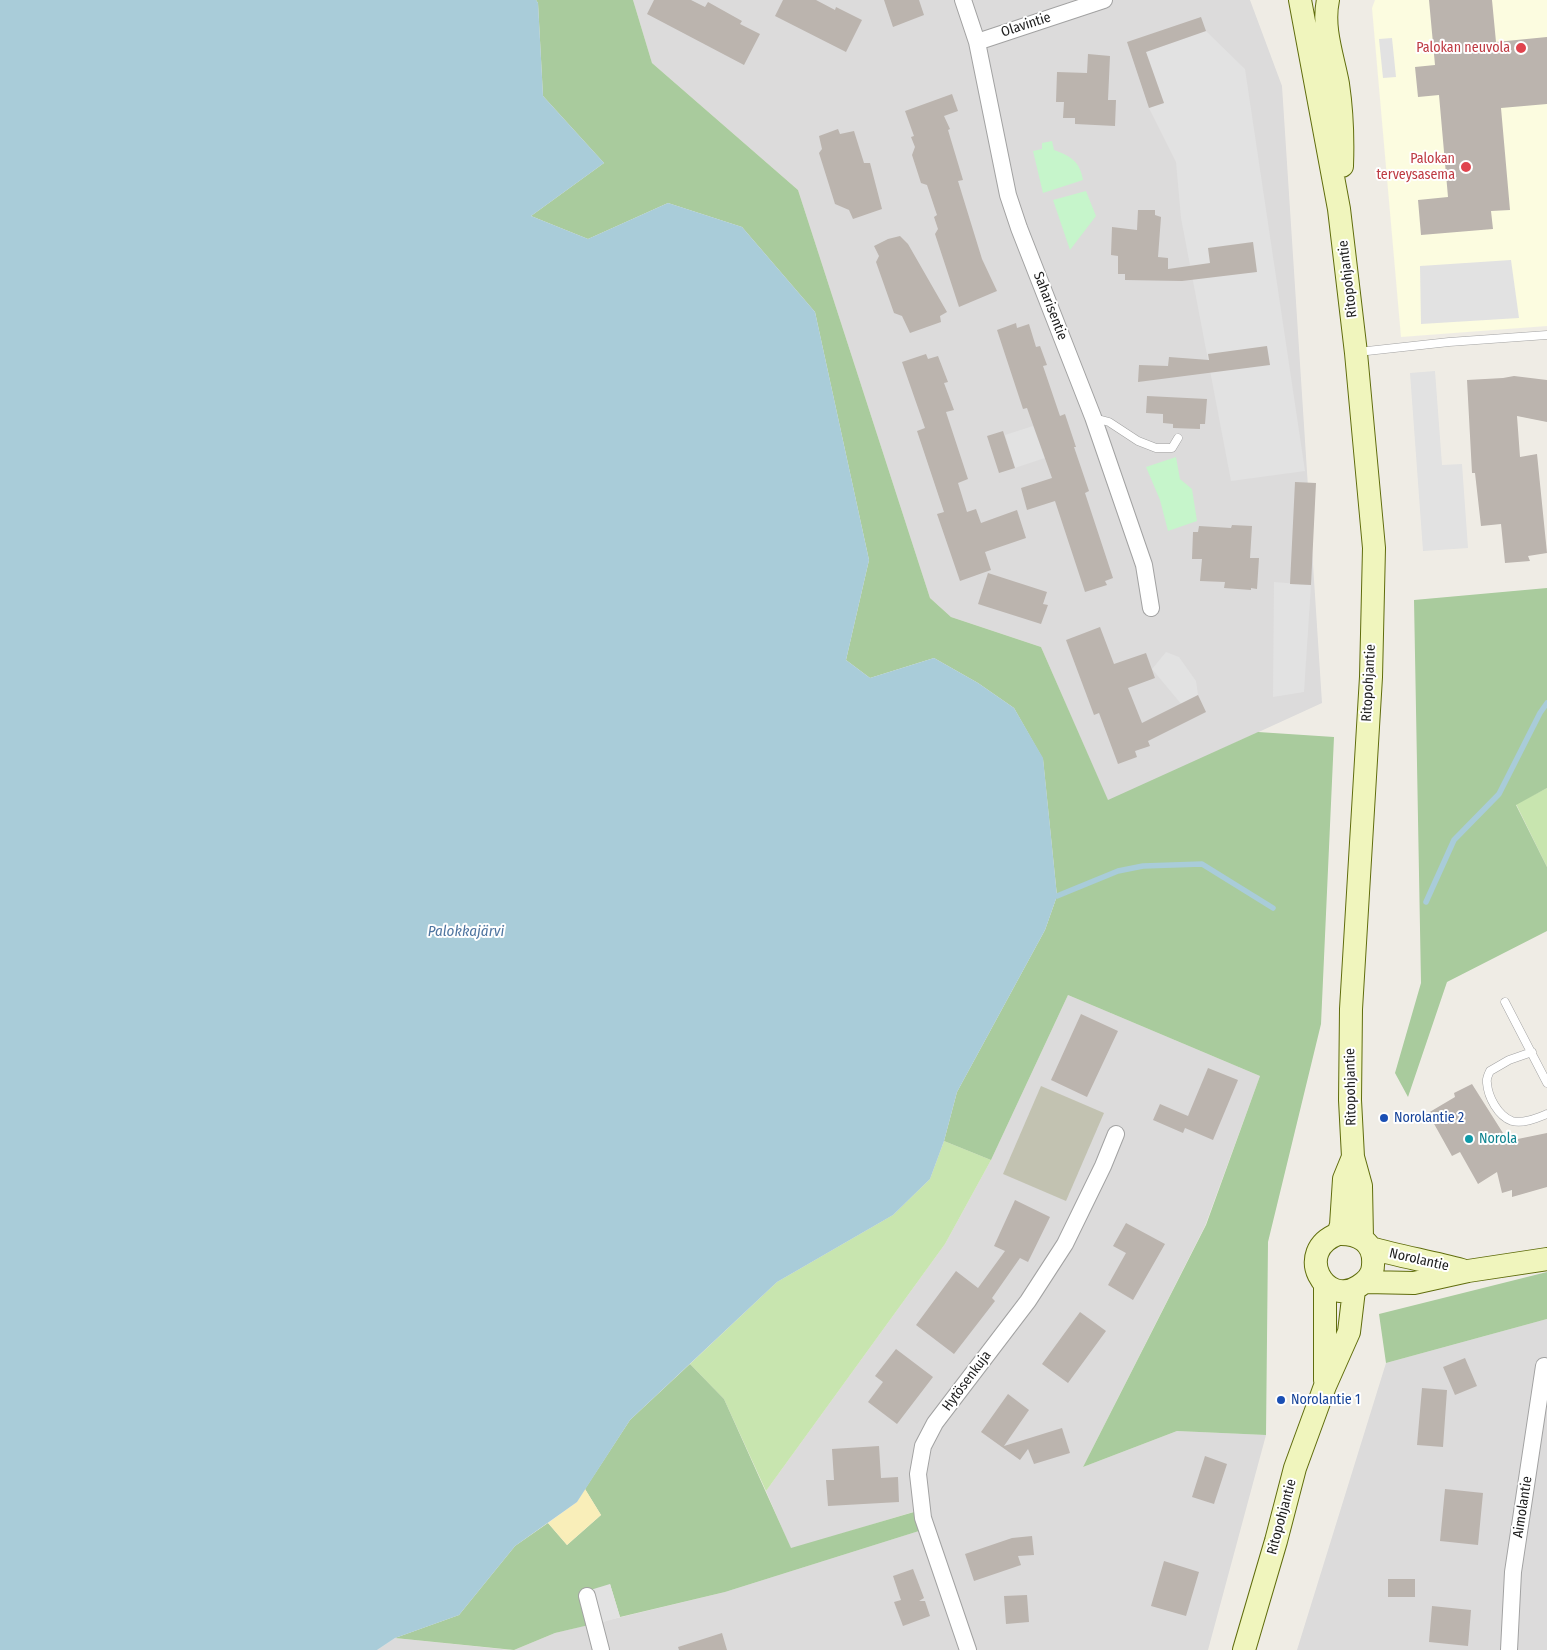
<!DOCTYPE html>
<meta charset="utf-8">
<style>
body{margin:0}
canvas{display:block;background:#efece5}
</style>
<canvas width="1547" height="1650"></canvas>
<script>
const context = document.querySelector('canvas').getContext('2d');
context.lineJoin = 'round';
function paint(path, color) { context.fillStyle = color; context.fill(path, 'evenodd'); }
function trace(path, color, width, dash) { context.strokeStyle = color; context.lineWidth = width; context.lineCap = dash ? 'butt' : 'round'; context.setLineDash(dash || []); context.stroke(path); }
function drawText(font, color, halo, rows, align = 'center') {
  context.font = font + ' "Fira Sans Condensed",sans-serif'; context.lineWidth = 4; context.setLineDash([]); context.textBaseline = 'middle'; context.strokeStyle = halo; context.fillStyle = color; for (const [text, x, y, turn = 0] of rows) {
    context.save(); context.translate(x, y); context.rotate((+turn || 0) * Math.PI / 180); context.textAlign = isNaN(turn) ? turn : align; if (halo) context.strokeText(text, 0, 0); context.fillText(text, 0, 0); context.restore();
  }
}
const residential = new Path2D(`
 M 633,0 L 1250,0 L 1282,86 L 1322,703 L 1108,801 L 1041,647 L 951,617 L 930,598 L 798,190 L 652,63 Z
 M 1068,995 L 1260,1076 L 1205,1226 L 1083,1467 L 1177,1431 L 1266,1435 L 1208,1650 L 514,1650 L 555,1633 L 725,1592 L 919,1531 L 913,1512 L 791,1549 L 766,1491 L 945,1244 L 991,1160 Z
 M 1547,1319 L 1547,1650 L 1297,1650 L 1386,1363 Z
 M 395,1638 L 511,1650 L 377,1650 Z`);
const education = new Path2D(`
 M 1375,0 L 1547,0 L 1547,326 L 1401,337 L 1372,8 Z`);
const construction = new Path2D(`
 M 1041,1086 L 1104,1113 L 1066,1201 L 1003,1174 Z`);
const grass = new Path2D(`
 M 1547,788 L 1547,867 L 1516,804 Z
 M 944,1141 L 991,1160 L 945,1244 L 766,1491 L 724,1399 L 690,1364 L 777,1282 L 893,1215 L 930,1179 Z`);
const forest = new Path2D(`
 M 536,0 L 633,0 L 652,63 L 798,190 L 930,598 L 951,617 L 1041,647 L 1108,800 L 1258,732 L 1334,737 L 1321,1024 L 1268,1242 L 1266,1435 L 1177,1431 L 1083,1467 L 1206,1225 L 1260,1076 L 1068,995 L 991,1160 L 944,1141 L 957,1092 L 1045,930 L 1057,896 L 1043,759 L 1014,708 L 978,683 L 934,658 L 870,678 L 846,660 L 869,560 L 815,312 L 742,227 L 668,203 L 588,239 L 531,216 L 604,163 L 543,96 L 538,3 Z
 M 1547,588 L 1547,788 L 1516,805 L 1547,867 L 1547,931 L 1447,982 L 1408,1097 L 1395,1073 L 1421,983 L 1414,600 Z
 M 1547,1272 L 1547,1319 L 1386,1363 L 1379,1314 Z
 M 690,1364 L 724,1399 L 791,1548 L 914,1512 L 919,1531 L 725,1592 L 620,1617 L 610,1584 L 589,1625 L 555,1633 L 514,1650 L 395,1638 L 459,1615 L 515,1546 L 548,1523 L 567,1545 L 601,1515 L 585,1489 L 630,1420 Z`);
const sand = new Path2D(`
 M 585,1489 L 601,1515 L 567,1545 L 548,1523 L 577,1502 Z`);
const park = new Path2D(`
 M 1052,141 L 1054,150 C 1070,156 1080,161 1083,180 L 1043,193 L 1033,151 L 1042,149 L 1042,143 Z
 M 1086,191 L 1096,216 L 1070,250 L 1053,200 Z
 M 1176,457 L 1180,479 L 1192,489 L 1197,521 L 1168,531 L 1160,500 L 1146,467 Z`);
const parking = new Path2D(`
 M 1206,31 L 1245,69 L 1305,471 L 1231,481 L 1181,218 L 1176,162 L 1149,108 L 1164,103 L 1146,52 Z
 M 1392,38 L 1396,77 L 1383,78 L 1379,39 Z
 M 1511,260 L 1519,318 L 1421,324 L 1420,266 Z
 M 1435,371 L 1442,465 L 1462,464 L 1468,548 L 1423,551 L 1410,373 Z
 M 1033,426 L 1045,458 L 1015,468 L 1005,435 Z
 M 1274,582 L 1311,585 L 1304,692 L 1273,697 Z
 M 1166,652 L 1179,657 L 1196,681 L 1198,695 L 1182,705 L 1152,669 Z
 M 610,1584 L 620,1617 L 597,1624 L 587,1591 Z`);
const water = new Path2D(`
 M 0,0 L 536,0 L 538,3 L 543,96 L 604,163 L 531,216 L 588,239 L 668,203 L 742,227 L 815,312 L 869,560 L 846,660 L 870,678 L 934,658 L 978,683 L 1014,708 L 1043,758 L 1057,896 L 1045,930 L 957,1092 L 944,1141 L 930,1179 L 893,1215 L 777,1282 L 630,1420 L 577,1502 L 515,1546 L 459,1615 L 395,1638 L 377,1650 L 0,1650 Z`);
const stream = new Path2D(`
 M 1057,896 L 1118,871 L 1143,866 L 1202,864 L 1273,908
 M 1426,902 L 1454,840 L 1499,794 L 1540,713 L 1547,703`);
const building = new Path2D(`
 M 654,0 L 691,0 L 705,7 L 708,2 L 742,21 L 740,24 L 760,34 L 744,65 L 647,14 Z
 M 783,0 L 816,0 L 835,10 L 836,7 L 862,20 L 846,52 L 775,16 Z
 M 884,0 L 919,0 L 924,15 L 893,27 Z
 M 1429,0 L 1492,0 L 1496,42 L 1547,37 L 1547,104 L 1501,108 L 1510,210 L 1491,211 L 1493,229 L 1421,235 L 1418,200 L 1448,197 L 1439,95 L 1418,97 L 1415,67 L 1435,65 Z
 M 1201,17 L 1206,31 L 1146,52 L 1164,103 L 1149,108 L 1127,42 Z
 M 1088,54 L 1110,56 L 1108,100 L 1116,100 L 1115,126 L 1075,124 L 1075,118 L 1063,118 L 1064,102 L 1056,102 L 1057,72 L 1087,73 Z
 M 952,94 L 958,111 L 944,116 L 950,129 L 948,130 L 963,180 L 958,181 L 982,259 L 997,291 L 959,307 L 935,234 L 938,229 L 934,217 L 937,215 L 927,185 L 921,183 L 912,155 L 915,147 L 911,137 L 914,136 L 905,111 Z
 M 838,129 L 840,134 L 854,131 L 864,163 L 870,163 L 882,209 L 853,219 L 849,210 L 835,204 L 819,153 L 822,149 L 819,136 Z
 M 1138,210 L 1155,210 L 1155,215 L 1161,217 L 1158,257 L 1168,258 L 1168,269 L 1210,263 L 1208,248 L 1253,242 L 1257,272 L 1182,281 L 1125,280 L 1125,274 L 1118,274 L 1118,256 L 1111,255 L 1112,227 L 1137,230 Z
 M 900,236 L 908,244 L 947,312 L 940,316 L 941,322 L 910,333 L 902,316 L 894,313 L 876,262 L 879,256 L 874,246 L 888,239 Z
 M 1016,323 L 1017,328 L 1029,324 L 1036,347 L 1040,346 L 1047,365 L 1043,366 L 1060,416 L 1065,414 L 1076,447 L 1074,447 L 1089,491 L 1085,493 L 1113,578 L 1105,581 L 1107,585 L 1085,592 L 1055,501 L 1027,510 L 1021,488 L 1052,478 L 1027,408 L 1023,409 L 997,330 Z
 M 1267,346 L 1270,365 L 1138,382 L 1139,365 L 1168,366 L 1169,357 L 1209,360 L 1208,354 Z
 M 926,354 L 928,359 L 938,356 L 948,382 L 944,383 L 954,410 L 946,412 L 968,479 L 958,483 L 967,512 L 976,509 L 981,523 L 1017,510 L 1026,538 L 985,552 L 991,570 L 960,581 L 937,514 L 944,512 L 917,431 L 925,428 L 902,362 Z
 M 1514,376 L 1547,380 L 1547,422 L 1517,416 L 1520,457 L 1537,454 L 1547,553 L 1528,556 L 1530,561 L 1505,563 L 1501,524 L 1481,526 L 1475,473 L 1472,473 L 1467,380 L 1503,378 Z
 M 1147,396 L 1207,399 L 1205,424 L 1200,424 L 1200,429 L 1173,428 L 1173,424 L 1163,423 L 1163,414 L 1146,413 Z
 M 1003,431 L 1015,468 L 999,473 L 987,436 Z
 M 1295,482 L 1316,483 L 1311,585 L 1290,584 Z
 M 1232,525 L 1252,526 L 1250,558 L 1259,558 L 1257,589 L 1251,588 L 1251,590 L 1224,588 L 1225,582 L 1200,581 L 1202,559 L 1192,559 L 1193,532 L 1198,532 L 1199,526 L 1231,528 Z
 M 988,573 L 1047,592 L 1043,604 L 1048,605 L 1041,624 L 978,604 Z
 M 1100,627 L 1114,664 L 1146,653 L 1155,678 L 1128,688 L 1142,723 L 1198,695 L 1206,712 L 1148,741 L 1150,746 L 1135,751 L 1137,757 L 1118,764 L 1099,713 L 1094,715 L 1066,640 Z
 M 1081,1014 L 1118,1031 L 1087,1097 L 1051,1080 Z
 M 1208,1068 L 1238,1080 L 1213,1140 L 1185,1128 L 1183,1133 L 1153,1120 L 1160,1104 L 1188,1116 Z
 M 1472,1084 L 1508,1141 L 1547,1133 L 1547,1187 L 1512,1197 L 1512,1190 L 1502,1193 L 1497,1172 L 1478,1184 L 1460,1152 L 1452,1156 L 1428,1113 L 1455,1097 L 1454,1093 Z
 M 1015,1200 L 1050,1217 L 1028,1262 L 1020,1258 L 992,1298 L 995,1301 L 954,1354 L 916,1325 L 956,1271 L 978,1288 L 1005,1251 L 994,1246 Z
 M 1126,1223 L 1165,1244 L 1133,1300 L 1108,1285 L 1126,1253 L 1113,1246 Z
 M 1080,1312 L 1106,1331 L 1068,1383 L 1042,1364 Z
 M 896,1349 L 933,1377 L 897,1424 L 868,1402 L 883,1382 L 875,1376 Z
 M 1465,1358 L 1477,1386 L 1455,1395 L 1443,1367 Z
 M 1422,1388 L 1447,1390 L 1443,1447 L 1417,1445 Z
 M 1008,1394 L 1029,1410 L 1004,1446 L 1062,1428 L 1070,1453 L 1034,1464 L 1028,1449 L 1020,1460 L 981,1432 Z
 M 879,1446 L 881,1478 L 898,1477 L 899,1502 L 828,1506 L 826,1480 L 834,1480 L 832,1449 Z
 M 1205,1456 L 1227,1464 L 1214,1504 L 1192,1497 Z
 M 1445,1489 L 1483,1493 L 1478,1545 L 1440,1541 Z
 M 1032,1536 L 1034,1555 L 1018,1556 L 1021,1565 L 974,1581 L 965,1554 L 1012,1538 Z
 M 1164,1561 L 1199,1572 L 1186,1616 L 1151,1606 Z
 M 913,1569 L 924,1598 L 919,1601 L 925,1601 L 930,1616 L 903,1626 L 894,1602 L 901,1600 L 893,1576 Z
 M 1388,1579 L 1415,1579 L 1415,1597 L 1388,1597 Z
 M 1027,1595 L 1029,1622 L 1006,1624 L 1004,1596 Z
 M 1432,1606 L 1471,1610 L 1468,1646 L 1429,1642 Z
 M 722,1633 L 727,1650 L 679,1650 L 678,1647 Z`);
const lane = new Path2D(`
 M 1358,352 L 1449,342 L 1547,335
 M 1094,418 L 1109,422 L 1138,441 L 1156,448 L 1172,448 L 1178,438
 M 1505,1002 L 1547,1083
 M 1532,1052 L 1509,1060 L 1490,1071 C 1488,1075 1486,1079 1487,1083 C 1488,1097 1498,1116 1512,1121 C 1523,1124 1537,1118 1547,1114`);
const street = new Path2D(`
 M 963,0 L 977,42 L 1008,195 L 1019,228 L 1093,417 L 1144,565 L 1151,608
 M 977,42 L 1104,0
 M 587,1596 L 601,1650
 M 968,1650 L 923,1518 L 918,1474 L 923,1446 L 935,1423 L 1028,1301 L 1065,1244 L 1103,1166 L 1116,1134
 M 1509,1650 L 1513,1572 L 1544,1366`);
const secondary = new Path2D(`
 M 1300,0 L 1339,209 L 1356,353 L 1374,548 L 1371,677 L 1351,1009 L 1350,1100 L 1353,1157 L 1361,1186 L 1362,1238
 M 1328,0 C 1322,28 1333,57 1338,84 C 1342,111 1343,139 1342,166
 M 1338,1234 C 1358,1233 1375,1242 1373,1265 C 1373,1274 1367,1281 1359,1286 C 1325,1309 1293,1251 1338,1234 Z
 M 1338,1234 L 1341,1225 L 1344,1179 L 1353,1157
 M 1370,1248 C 1400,1256 1431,1262 1462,1270
 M 1366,1282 L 1414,1283 L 1468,1271 L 1547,1259
 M 1325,1380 L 1325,1284
 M 1244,1650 L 1276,1541 L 1295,1468 L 1325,1386 L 1349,1332 L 1354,1290`);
const markers = [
 [1521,48,6,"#e0444e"],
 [1466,167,6,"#e0444e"],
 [1384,1118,5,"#1a4fb4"],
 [1469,1139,5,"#0f9aa8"],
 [1281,1400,5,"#1a4fb4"]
];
const streetNames = [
 ["Olavintie",1026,25,-18],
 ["Ritopohjantie",1348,279,-97],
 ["Saharisentie",1050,306,69],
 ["Ritopohjantie",1369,683,-87],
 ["Ritopohjantie",1351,1087,-91],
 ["Norolantie",1419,1260,13],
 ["Hytösenkuja",967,1381,-53],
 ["Aimolantie",1523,1507,-81],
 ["Ritopohjantie",1282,1517,-75]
];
const healthNames = [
 ["Palokan neuvola",1510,48],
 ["Palokan",1455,159],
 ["terveysasema",1455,175]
];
const transitNames = [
 ["Norolantie 2",1394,1118],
 ["Norolantie 1",1291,1400]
];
const cultureNames = [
 ["Norola",1479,1139]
];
const waterNames = [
 ["Palokkajärvi",466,932]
];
paint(residential, '#dcdbdb');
paint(education, '#fcfce0');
paint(construction, '#c2c2b1');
paint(grass, '#c8e5af');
paint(forest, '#a9cb9d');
paint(sand, '#f9eeb9');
paint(park, '#c6f5cb');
paint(parking, '#e2e2e2');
paint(water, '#a9ccd9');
trace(stream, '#a9ccd9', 5.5);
paint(building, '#bbb4ae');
trace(lane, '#a2a2a2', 9);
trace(street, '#a2a2a2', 18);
trace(secondary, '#606d0d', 24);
trace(lane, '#fff', 8);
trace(street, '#fff', 16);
trace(secondary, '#f0f5bd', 22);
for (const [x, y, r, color] of markers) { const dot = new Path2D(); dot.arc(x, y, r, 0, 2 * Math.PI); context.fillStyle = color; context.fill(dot); trace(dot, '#fff', 2); }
drawText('14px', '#1e1e1e', '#fff', streetNames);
drawText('14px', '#be3a42', '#fff', healthNames, 'right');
drawText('14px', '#164399', '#fff', transitNames, 'left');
drawText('14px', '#0d838f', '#fff', cultureNames, 'left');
drawText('italic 15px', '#4f75a0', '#fff', waterNames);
</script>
